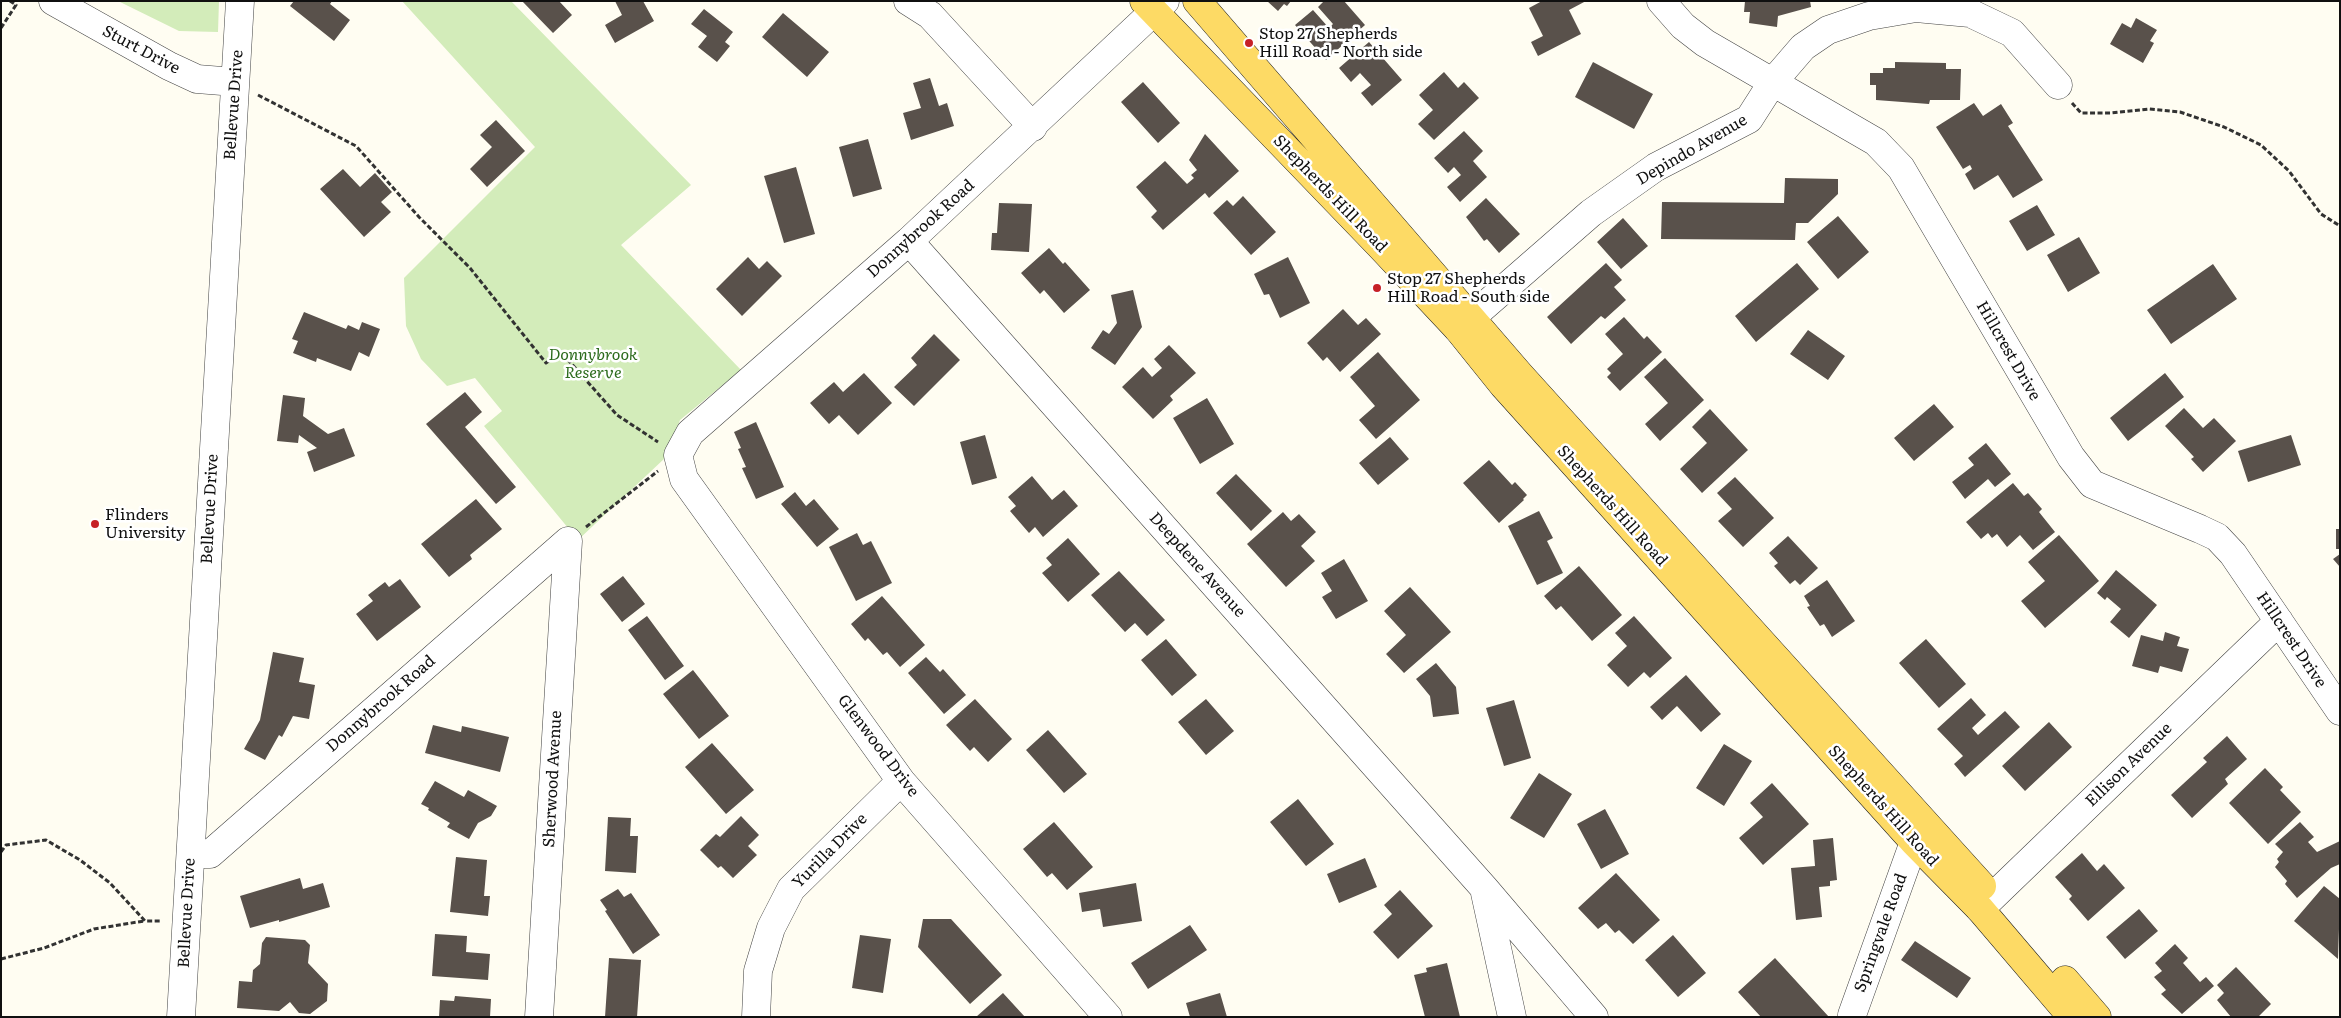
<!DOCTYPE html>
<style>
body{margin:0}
#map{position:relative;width:2341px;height:1018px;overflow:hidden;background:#fffdf2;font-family:Literata,serif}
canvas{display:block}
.frame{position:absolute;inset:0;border:2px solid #101010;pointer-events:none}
</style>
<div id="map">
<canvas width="2341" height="1018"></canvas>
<div class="frame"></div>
</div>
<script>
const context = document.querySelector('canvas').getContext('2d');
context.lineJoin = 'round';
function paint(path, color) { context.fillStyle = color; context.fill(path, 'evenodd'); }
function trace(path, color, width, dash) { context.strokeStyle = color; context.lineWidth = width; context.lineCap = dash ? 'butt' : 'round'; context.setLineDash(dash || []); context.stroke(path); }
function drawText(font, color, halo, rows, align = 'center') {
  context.font = font + ' Literata,serif'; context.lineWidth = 5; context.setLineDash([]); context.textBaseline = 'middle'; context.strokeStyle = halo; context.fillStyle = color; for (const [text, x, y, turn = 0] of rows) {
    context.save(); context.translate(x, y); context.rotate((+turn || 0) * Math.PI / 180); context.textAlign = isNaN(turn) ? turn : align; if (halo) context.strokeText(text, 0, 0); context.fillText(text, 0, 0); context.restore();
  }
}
const green = new Path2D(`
 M 118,1 L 219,1 L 218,32 L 179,31 Z
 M 402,1 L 511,1 L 691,185 L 621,245 L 741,370 L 680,420 L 665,458 L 578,540 L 484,426 L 502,411 L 475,378 L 447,386 L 421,359 L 406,326 L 404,278 L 535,147 Z`);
const building = new Path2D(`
 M 294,1 L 332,1 L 330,4 L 350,20 L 334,41 L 290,6 Z
 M 522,1 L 559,1 L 572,15 L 553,33 Z
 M 615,1 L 643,1 L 654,21 L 615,43 L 605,25 L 622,15 Z
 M 1267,1 L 1291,1 L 1287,6 L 1284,4 L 1278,11 Z
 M 1324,1 L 1344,1 L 1365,25 L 1326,60 L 1295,25 L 1313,10 L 1329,28 L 1333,24 L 1318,7 Z
 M 1542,1 L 1586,1 L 1569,10 L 1581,34 L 1538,56 L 1531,42 L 1543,36 L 1529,8 Z
 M 1745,1 L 1810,1 L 1811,7 L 1778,16 L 1777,27 L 1749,23 L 1750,12 L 1744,12 Z
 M 704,9 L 733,32 L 725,42 L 730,46 L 717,62 L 698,47 L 707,36 L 691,24 Z
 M 783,13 L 829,52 L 807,77 L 762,37 Z
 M 2136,18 L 2157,30 L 2150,41 L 2154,43 L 2143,63 L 2110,44 L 2122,23 L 2131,28 Z
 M 1369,42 L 1402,80 L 1372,106 L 1361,93 L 1371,85 L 1360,73 L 1351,82 L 1339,68 Z
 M 1593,62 L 1653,94 L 1634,129 L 1575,97 Z
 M 1895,62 L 1946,63 L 1946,69 L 1961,69 L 1960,100 L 1930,100 L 1929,104 L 1876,100 L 1876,85 L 1870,85 L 1870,73 L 1883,73 L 1883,68 L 1895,68 Z
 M 1444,72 L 1458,88 L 1464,82 L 1479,98 L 1434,140 L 1418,124 L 1433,110 L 1419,95 Z
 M 930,78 L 939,106 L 947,103 L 954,126 L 911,140 L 903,113 L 921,108 L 913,83 Z
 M 1143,82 L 1180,123 L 1158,143 L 1121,102 Z
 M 1974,103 L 1983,116 L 2001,104 L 2013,123 L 2008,126 L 2043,180 L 2013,198 L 1998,175 L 1974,190 L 1965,174 L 1972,169 L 1970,165 L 1963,169 L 1936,127 Z
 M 496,120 L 525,151 L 487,187 L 470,169 L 492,147 L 480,135 Z
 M 1464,131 L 1483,151 L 1473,161 L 1487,177 L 1460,202 L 1447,187 L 1461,175 L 1454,167 L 1448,173 L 1434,158 Z
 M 1205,134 L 1239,171 L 1209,198 L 1205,193 L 1163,230 L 1151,217 L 1157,211 L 1136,187 L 1165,161 L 1187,184 L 1194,178 L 1191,175 L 1197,170 L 1189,160 Z
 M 868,139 L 882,189 L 853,197 L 839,147 Z
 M 796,167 L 815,234 L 784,243 L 764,176 Z
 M 343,169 L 360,187 L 375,173 L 392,192 L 381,202 L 391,212 L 364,237 L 320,189 Z
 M 1785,178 L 1838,179 L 1838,194 L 1808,223 L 1796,223 L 1795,240 L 1661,239 L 1662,202 L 1784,203 Z
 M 1243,196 L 1276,232 L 1251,255 L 1213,213 L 1227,200 L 1233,206 Z
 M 1486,198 L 1520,234 L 1499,253 L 1487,239 L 1484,241 L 1466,217 Z
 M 999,203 L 1032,204 L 1029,252 L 991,250 L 992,233 L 997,233 Z
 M 2037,205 L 2055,235 L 2027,251 L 2009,221 Z
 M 1838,216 L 1869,252 L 1838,279 L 1807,242 Z
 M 1623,218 L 1648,246 L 1621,269 L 1597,242 Z
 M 2079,237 L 2100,273 L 2068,292 L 2047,255 Z
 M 1049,248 L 1063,264 L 1065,262 L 1090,290 L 1064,313 L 1044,290 L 1040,294 L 1021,273 Z
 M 748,257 L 759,269 L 767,261 L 782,276 L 742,316 L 716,289 Z
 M 1288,257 L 1310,303 L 1280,318 L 1269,294 L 1264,295 L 1254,274 Z
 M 1606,263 L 1622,280 L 1614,287 L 1626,300 L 1605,319 L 1601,316 L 1571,344 L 1547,317 Z
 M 1797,263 L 1819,289 L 1756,342 L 1735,316 Z
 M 2213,264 L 2237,299 L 2171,344 L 2147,310 Z
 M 1133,290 L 1142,327 L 1115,365 L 1091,348 L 1103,330 L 1109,334 L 1117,323 L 1111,295 Z
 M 1343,309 L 1358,325 L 1366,318 L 1381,334 L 1340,372 L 1327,357 L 1323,361 L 1307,343 Z
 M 304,312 L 346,329 L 348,325 L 359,330 L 362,322 L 380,329 L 369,357 L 359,352 L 351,371 L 317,358 L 316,362 L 293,353 L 298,341 L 292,339 Z
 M 1624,317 L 1644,339 L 1647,336 L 1662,352 L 1620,391 L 1607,377 L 1611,373 L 1607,369 L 1623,354 L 1605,334 Z
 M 1808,330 L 1845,356 L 1828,380 L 1790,354 Z
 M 934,334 L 960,360 L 914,406 L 894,387 L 917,365 L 911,358 Z
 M 1169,345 L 1196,373 L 1170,396 L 1173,400 L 1153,419 L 1122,387 L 1143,367 L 1152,377 L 1162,368 L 1154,359 Z
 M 1378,352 L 1420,400 L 1376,439 L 1359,420 L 1375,406 L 1350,377 Z
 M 1665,358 L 1704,400 L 1660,441 L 1645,424 L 1668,403 L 1644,377 Z
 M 864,373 L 892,403 L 858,435 L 839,415 L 829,424 L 810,403 L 834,382 L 843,392 Z
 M 2165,373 L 2184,397 L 2128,441 L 2110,418 Z
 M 465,392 L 482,412 L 465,427 L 516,487 L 496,504 L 426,424 Z
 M 283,395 L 305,398 L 303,416 L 328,434 L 344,428 L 355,456 L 314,472 L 307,452 L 317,448 L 299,435 L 298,443 L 277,441 Z
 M 1207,398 L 1234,444 L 1200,464 L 1173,418 Z
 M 1934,404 L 1954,427 L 1914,461 L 1894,438 Z
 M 2184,408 L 2203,428 L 2214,418 L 2236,441 L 2203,472 L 2191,459 L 2194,457 L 2165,426 Z
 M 1710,409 L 1748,450 L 1702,493 L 1680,469 L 1707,443 L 1692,427 Z
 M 756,422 L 784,487 L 756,499 L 742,468 L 746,467 L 738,449 L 741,448 L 734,432 Z
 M 985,435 L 997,478 L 972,485 L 960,442 Z
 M 2291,435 L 2301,465 L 2248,482 L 2238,451 Z
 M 1390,437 L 1409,459 L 1378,485 L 1359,463 Z
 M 1986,443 L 2011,474 L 1995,487 L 1988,479 L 1965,499 L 1952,482 L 1974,465 L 1968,458 Z
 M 1489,460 L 1512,485 L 1515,482 L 1527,495 L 1523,499 L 1524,500 L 1499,523 L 1463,483 Z
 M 1236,474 L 1272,511 L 1251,531 L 1216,493 Z
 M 1032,476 L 1052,500 L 1064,490 L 1078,506 L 1043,537 L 1035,527 L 1029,533 L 1010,511 L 1016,506 L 1008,497 Z
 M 1735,477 L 1774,518 L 1743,547 L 1718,521 L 1732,509 L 1717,493 Z
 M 2013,483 L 2024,496 L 2028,493 L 2042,509 L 2039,512 L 2055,532 L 2033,550 L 2020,535 L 2007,547 L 1997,534 L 1992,538 L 1988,533 L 1981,539 L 1966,522 Z
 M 795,492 L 806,506 L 814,499 L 839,529 L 817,547 L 781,504 Z
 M 476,499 L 502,529 L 470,555 L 472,559 L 449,577 L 421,544 Z
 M 1539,511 L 1553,538 L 1547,541 L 1563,573 L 1537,585 L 1508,526 Z
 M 1283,512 L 1291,521 L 1299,514 L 1316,532 L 1301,546 L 1315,561 L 1286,587 L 1247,544 Z
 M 2336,529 L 2340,529 L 2340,549 L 2336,549 Z
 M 857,533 L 863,545 L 871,541 L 892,583 L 856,601 L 829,547 Z
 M 2059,535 L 2099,581 L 2045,628 L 2021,601 L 2045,581 L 2028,562 Z
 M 1788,536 L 1818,568 L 1800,585 L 1795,580 L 1790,584 L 1774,566 L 1778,563 L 1769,553 Z
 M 1068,538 L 1100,574 L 1068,602 L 1042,573 L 1052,565 L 1046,558 Z
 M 2340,554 L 2340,567 L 2333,559 Z
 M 1344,559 L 1368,601 L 1336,619 L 1322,597 L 1332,591 L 1321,573 Z
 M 1579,566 L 1622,615 L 1592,641 L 1561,606 L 1556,610 L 1544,596 Z
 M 2116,570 L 2157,605 L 2129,638 L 2110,622 L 2121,609 L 2107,597 L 2105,600 L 2097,593 Z
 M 1119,571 L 1165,620 L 1147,636 L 1135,623 L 1125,632 L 1091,595 Z
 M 623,576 L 645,604 L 622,622 L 600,594 Z
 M 400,579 L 421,607 L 377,641 L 356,614 L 373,601 L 368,595 L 385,582 L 389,587 Z
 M 1827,580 L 1855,621 L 1832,637 L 1824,624 L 1820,626 L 1807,607 L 1810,606 L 1804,596 Z
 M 1410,587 L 1451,632 L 1404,673 L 1386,654 L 1406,635 L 1384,611 Z
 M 882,596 L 925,645 L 900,667 L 887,652 L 883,655 L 868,638 L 865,641 L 851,624 Z
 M 647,616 L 684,666 L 665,680 L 628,630 Z
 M 1634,616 L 1672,658 L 1650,678 L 1644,672 L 1628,687 L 1607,665 L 1627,646 L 1615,633 Z
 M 2165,632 L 2180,637 L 2177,646 L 2189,649 L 2182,672 L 2160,666 L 2158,673 L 2132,666 L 2141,635 L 2163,641 Z
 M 1166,639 L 1197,675 L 1172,696 L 1141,660 Z
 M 1926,639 L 1966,684 L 1939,708 L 1899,663 Z
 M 273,652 L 304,658 L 299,682 L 315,685 L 309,719 L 293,716 L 282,737 L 279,735 L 265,760 L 244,749 L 260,720 Z
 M 926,657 L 940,672 L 943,669 L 966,695 L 944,714 L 908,673 Z
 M 1436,663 L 1456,687 L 1459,714 L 1433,717 L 1430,696 L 1416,679 Z
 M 693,670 L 729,716 L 699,739 L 663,694 Z
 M 1686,675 L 1721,714 L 1701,732 L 1677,706 L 1662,720 L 1650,707 Z
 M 1971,698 L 1986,715 L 1972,728 L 1978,735 L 2005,711 L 2020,727 L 1965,777 L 1954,764 L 1963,756 L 1937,729 Z
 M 975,699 L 1012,739 L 988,762 L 974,747 L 970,751 L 946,725 Z
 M 1206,699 L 1234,731 L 1206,755 L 1178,722 Z
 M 1514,700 L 1531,758 L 1504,766 L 1486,708 Z
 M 2049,722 L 2072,747 L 2025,791 L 2002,766 Z
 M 433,725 L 461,732 L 462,726 L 509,737 L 500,772 L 425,753 Z
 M 1048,730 L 1087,774 L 1064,793 L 1026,750 Z
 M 2227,736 L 2247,759 L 2225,779 L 2228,784 L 2192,818 L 2171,795 L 2207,762 L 2203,758 Z
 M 712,743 L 754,790 L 726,814 L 685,767 Z
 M 1724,744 L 1752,761 L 1724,806 L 1696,788 Z
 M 2265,768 L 2283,787 L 2280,790 L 2301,812 L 2268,844 L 2229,803 Z
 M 1539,773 L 1572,794 L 1544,838 L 1510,818 Z
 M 435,781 L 464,797 L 468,790 L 497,806 L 491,816 L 478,823 L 469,839 L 447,827 L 450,823 L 428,810 L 429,808 L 421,804 Z
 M 1772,783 L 1809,824 L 1763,865 L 1739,838 L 1763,817 L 1750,803 Z
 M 1298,799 L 1334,844 L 1306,866 L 1270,822 Z
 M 1605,809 L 1629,854 L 1601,869 L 1577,824 Z
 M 741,816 L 759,835 L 748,846 L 757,855 L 733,878 L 721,866 L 718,868 L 700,850 L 716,834 L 720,837 Z
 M 608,817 L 631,818 L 630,836 L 638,836 L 636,873 L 605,871 Z
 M 1054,822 L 1093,867 L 1067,890 L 1052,873 L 1047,877 L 1023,849 Z
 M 2300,822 L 2314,837 L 2308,842 L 2317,852 L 2340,841 L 2340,864 L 2331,868 L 2297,898 L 2285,884 L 2287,881 L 2275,867 L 2279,862 L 2277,859 L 2283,852 L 2275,844 Z
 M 1833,838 L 1837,880 L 1830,881 L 1830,886 L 1819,887 L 1822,917 L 1796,920 L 1791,868 L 1815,866 L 1813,840 Z
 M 2082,853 L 2097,871 L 2104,864 L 2125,888 L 2088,921 L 2069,899 L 2072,896 L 2055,877 Z
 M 456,857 L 487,860 L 484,896 L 490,896 L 488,916 L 450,912 Z
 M 1365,858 L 1377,887 L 1339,903 L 1327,874 Z
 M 1616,873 L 1660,920 L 1633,944 L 1619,930 L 1615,933 L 1606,923 L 1598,929 L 1578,908 Z
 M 300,878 L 303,889 L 323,883 L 330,907 L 279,922 L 279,920 L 250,928 L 240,896 Z
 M 1136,883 L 1142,921 L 1103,927 L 1100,909 L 1082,912 L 1079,893 Z
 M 2324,886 L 2340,899 L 2338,959 L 2294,921 Z
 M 618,889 L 624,897 L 631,893 L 660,935 L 633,954 L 605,911 L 607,910 L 600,900 Z
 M 1400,890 L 1433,926 L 1398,959 L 1373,932 L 1392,914 L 1384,905 Z
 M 2139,909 L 2158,931 L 2125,959 L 2106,937 Z
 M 923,919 L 951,919 L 1002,975 L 970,1004 L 918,947 Z
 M 1190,925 L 1207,950 L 1148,989 L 1131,963 Z
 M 435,934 L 467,936 L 466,952 L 490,954 L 488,980 L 432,976 Z
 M 860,935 L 891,939 L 883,993 L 852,988 Z
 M 1673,935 L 1706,973 L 1678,997 L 1645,960 Z
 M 266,937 L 305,940 L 310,945 L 308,963 L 328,984 L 327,1001 L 310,1014 L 299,1013 L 290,1002 L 279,1011 L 237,1008 L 239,981 L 252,982 L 253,970 L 260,964 L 262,943 Z
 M 1915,941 L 1971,978 L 1957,998 L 1901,960 Z
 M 2175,944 L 2188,958 L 2183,963 L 2200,982 L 2206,977 L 2214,986 L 2182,1014 L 2161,994 L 2166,990 L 2154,977 L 2162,971 L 2155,963 Z
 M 609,958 L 641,960 L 637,1017 L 605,1017 Z
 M 1775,958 L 1829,1017 L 1761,1017 L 1738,992 Z
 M 1447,963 L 1460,1017 L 1425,1017 L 1414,975 L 1427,972 L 1426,968 Z
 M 2236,967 L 2271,1004 L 2258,1017 L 2231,1017 L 2217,1000 L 2224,993 L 2217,985 Z
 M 1003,993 L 1025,1017 L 976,1017 Z
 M 1220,993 L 1227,1017 L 1190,1017 L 1186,1003 Z
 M 455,996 L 491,999 L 490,1017 L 439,1017 L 440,1000 L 454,1001 Z`);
const path = new Path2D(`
 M 1,28 L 16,5 L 10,1
 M 258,95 L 356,146 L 419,217 L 470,268 L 546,363 L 561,352 L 617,415 L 658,442
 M 2072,103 L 2081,113 L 2111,113 L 2149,109 L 2180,112 L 2224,127 L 2261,145 L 2289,171 L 2321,214 L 2340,226
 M 586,527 L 658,471
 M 1,852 L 6,845 L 46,840 L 80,860 L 110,883 L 145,921 L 161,921
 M 1,959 L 44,948 L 94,929 L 144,921`);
const minor = new Path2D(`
 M 53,1 L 169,66 L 197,79 L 235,82
 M 908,1 L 930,15 L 1033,127
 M 1661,1 L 1683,26 L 1705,43 L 1876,142 L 1901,168 L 2071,457 L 2092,484 L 2200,529 L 2217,537 L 2233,554 L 2340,711
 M 909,241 L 1485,889 L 1594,1017
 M 1458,329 L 1591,213 L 1656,167 L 1749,119 L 1772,83 L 1803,47 L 1828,30 L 1869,16 L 1916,8 L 1970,13 L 2012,33 L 2058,85
 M 191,854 L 210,854 L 568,541
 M 1485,893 L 1512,1017
 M 1980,909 L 2279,621
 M 1852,1015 L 1914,842 L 1926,825
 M 181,1017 L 240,1
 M 539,1017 L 568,541
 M 756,1017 L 758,971 L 771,928 L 791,889 L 901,781
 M 1108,1017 L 901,781 L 684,479 L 678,455 L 690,433 L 909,241 L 1165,1`);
const major = new Path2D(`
 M 1144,1 L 1381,247 L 1458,329 L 1503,385 L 1914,842 L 1980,909 L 2072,1017
 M 1197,1 L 1520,375 L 1982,886
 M 2065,980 L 2097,1017`);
const markers = [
 [1249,43,5,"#c62127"],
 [1377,288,5,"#c62127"],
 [95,524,5,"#c62127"]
];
const poiNames = [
 ["Stop 27 Shepherds",1259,34],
 ["Hill Road - North side",1259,52],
 ["Stop 27 Shepherds",1387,279],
 ["Hill Road - South side",1387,297],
 ["Flinders",105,515],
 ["University",105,533]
];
const streetNames = [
 ["Sturt Drive",141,50,28],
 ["Bellevue Drive",234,105,-86],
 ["Depindo Avenue",1692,150,-30],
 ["Shepherds Hill Road",1330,194,46],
 ["Donnybrook Road",921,229,-42],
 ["Hillcrest Drive",2008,351,60],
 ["Shepherds Hill Road",1612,506,48],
 ["Bellevue Drive",210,509,-87],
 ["Deepdene Avenue",1197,565,48],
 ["Hillcrest Drive",2291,640,56],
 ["Donnybrook Road",381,704,-41],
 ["Glenwood Drive",878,746,53],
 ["Ellison Avenue",2129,765,-44],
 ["Sherwood Avenue",553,779,-87],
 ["Shepherds Hill Road",1883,806,48],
 ["Yurilla Drive",830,851,-45],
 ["Bellevue Drive",187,913,-87],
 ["Springvale Road",1881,933,-70]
];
const parkNames = [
 ["Donnybrook",593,355],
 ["Reserve",593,373]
];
paint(green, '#d3ecba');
paint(building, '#59514b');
trace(minor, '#434343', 29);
trace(major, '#212121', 29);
trace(path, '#323232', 3, [5, 2.5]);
trace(minor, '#fff', 28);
trace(major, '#fdda65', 28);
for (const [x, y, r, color] of markers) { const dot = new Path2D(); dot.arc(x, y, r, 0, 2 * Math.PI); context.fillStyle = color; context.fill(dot); trace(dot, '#fff', 2); }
drawText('16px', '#101010', '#fff', poiNames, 'left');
drawText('16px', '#101010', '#fff', streetNames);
drawText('italic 16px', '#2c6b1c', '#fff', parkNames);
</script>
